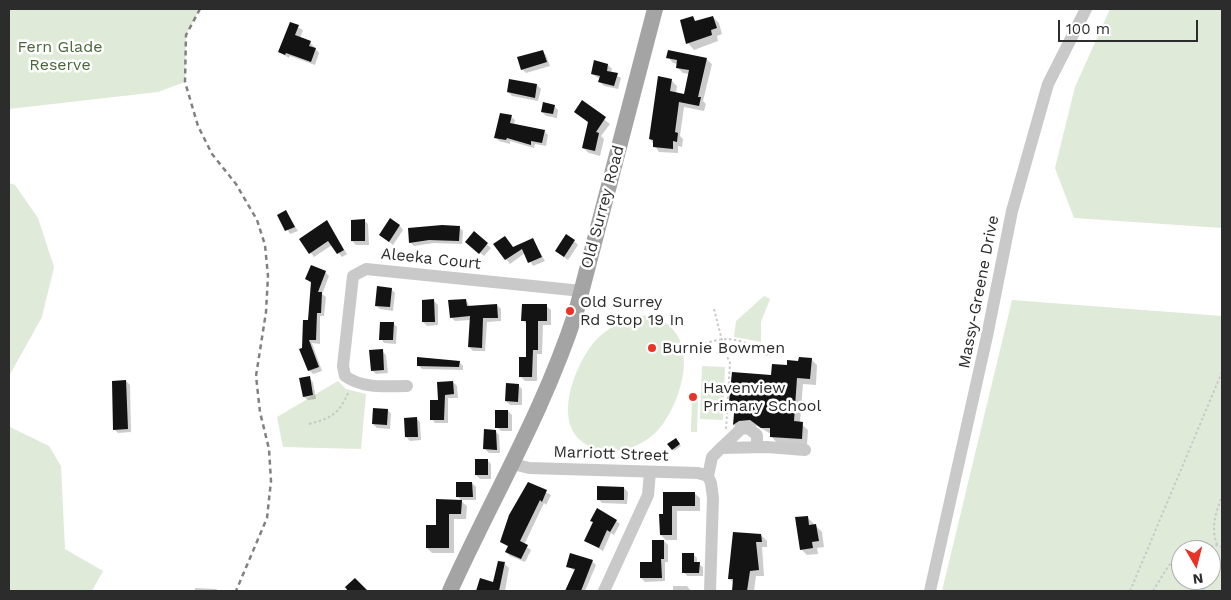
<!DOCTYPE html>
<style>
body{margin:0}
#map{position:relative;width:1231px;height:600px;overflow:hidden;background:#fff;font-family:"Work Sans",sans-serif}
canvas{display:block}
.frame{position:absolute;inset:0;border:10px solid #2c2c2c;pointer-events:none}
.north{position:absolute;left:1171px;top:540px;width:50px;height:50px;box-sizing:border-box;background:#fff;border:1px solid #ababab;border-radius:50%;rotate:172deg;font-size:14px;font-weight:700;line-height:20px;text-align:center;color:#2c2c2c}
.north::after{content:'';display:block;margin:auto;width:18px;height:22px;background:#ea3326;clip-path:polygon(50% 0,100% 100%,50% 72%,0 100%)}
.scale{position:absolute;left:1058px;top:20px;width:140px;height:22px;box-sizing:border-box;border:2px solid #2c2c2c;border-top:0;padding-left:6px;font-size:15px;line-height:18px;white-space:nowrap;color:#2c2c2c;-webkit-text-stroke:4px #fff;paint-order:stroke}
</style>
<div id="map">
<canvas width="1231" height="600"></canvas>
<div class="frame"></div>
<div class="north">N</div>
<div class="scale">100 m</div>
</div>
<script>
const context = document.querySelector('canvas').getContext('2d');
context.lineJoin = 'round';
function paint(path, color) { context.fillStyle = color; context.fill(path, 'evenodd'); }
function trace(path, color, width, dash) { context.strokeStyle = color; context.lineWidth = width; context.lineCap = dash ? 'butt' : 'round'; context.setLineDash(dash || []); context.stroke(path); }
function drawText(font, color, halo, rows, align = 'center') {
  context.font = font + ' "Work Sans",sans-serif'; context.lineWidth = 5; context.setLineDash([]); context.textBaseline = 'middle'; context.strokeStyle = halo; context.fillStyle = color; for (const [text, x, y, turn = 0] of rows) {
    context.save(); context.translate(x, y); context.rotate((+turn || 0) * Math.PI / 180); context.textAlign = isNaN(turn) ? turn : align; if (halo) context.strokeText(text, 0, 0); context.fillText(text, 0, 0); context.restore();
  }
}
const green = new Path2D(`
 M 9,9 L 200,9 L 186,35 L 185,82 L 158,92 L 9,109 Z
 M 1110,9 L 1222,9 L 1222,228 L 1074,218 L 1055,168 L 1075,87 Z
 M 9,183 L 15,185 L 38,218 L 54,267 L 42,317 L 9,376 Z
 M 764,296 L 770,299 L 761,322 L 761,342 L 734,337 L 736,321 Z
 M 1012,300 L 1222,316 L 1222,591 L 942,591 ZM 1181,550 L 1211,550 L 1211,580 L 1181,580 Z
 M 634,316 C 641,316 651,315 657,317 C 660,318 664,322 667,324 C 697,347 682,397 663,424 C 650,442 629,451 608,452 C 599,453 594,449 587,445 C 552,425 573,371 591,346 C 602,331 618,323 634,316 Z
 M 702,366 L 725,367 L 723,420 L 700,419 Z
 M 338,381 L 346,389 L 366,394 L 361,449 L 283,447 L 277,417 Z
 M 692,395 L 698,396 L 697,432 L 691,432 Z
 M 9,404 L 10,427 L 49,446 L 61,466 L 65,549 L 103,571 L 92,591 L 9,591 Z`);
const shadow = new Path2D(`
 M 713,17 L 719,23 L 722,34 L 717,36 L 718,41 L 694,50 L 688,43 Z
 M 290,23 L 303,30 L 300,38 L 310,42 L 319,53 L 315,65 L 290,56 L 289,58 L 279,52 Z
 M 542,51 L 546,55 L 550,66 L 526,73 L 522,69 Z
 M 668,57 L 706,59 L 712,64 L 703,101 L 706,104 L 704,111 L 684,107 L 680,136 L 683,139 L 682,147 L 678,146 L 678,153 L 659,152 L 650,139 L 671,80 L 677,86 L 676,94 L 685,96 L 689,74 L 683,73 L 677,67 L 678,64 L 673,63 Z
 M 608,65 L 612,69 L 611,73 L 621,78 L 618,89 L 604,86 L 600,82 L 600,79 L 592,74 Z
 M 537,85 L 541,89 L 538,101 L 512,96 L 508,92 Z
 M 582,102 L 610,124 L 601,136 L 604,139 L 600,156 L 589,153 L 583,148 L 589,123 Z
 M 554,106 L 558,110 L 557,118 L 546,116 L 542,112 Z
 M 511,117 L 515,120 L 514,125 L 544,131 L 548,135 L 546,146 L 535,144 L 534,148 L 510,141 L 510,144 L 499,141 L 495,137 Z
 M 286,212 L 298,231 L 290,234 L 279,215 Z
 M 364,220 L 368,224 L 369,245 L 356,245 L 352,241 Z
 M 327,222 L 347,254 L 342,257 L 332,245 L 314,257 L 301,240 Z
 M 400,226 L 403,230 L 393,245 L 380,235 Z
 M 459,227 L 463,231 L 462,244 L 434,243 L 414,246 L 410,242 Z
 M 474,233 L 491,248 L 484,256 L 471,245 Z
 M 533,240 L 545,261 L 533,266 L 525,253 L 510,264 L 495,244 L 513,248 Z
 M 574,241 L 578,245 L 568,260 L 556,251 Z
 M 325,272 L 329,276 L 322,294 L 326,297 L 324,316 L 320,316 L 320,344 L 312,343 L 322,371 L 313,374 L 309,370 L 304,349 L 309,321 L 312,284 L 307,279 Z
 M 391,289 L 395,293 L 393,311 L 380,309 L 376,306 Z
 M 466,300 L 470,307 L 497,305 L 501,309 L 501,321 L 487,322 L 485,351 L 473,351 L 469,347 L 471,320 L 455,321 L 451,317 Z
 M 434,301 L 438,305 L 438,325 L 427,326 L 423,322 Z
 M 546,306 L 551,310 L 551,325 L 543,325 L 542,354 L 537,354 L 537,381 L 525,381 L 520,376 L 527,358 L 527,325 L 523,320 Z
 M 393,323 L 397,327 L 396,344 L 384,343 L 381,339 Z
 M 382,351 L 386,355 L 388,373 L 376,374 L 372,370 Z
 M 811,359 L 817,365 L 816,385 L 803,384 L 800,423 L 808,430 L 807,445 L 777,443 L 771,436 L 771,434 L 757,426 L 746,427 L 740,431 L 734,425 L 736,406 L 731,401 L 788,367 Z
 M 459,362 L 463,366 L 463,370 L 422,369 L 418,365 Z
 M 309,378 L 313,382 L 316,399 L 308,400 L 304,397 Z
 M 126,381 L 130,385 L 131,432 L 118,433 L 114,429 Z
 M 453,382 L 457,386 L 458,398 L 448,398 L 448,423 L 435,423 L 432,419 L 439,402 Z
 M 518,385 L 522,389 L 522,405 L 510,405 L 506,401 Z
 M 388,410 L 391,414 L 390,429 L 377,428 L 373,424 Z
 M 508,411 L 512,415 L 512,431 L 501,431 L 497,427 Z
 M 416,418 L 420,422 L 421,440 L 410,441 L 406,437 Z
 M 495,431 L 499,435 L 500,453 L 489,453 L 485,449 Z
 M 677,441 L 681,446 L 674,451 L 673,449 Z
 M 487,460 L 491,464 L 491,479 L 480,479 L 476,475 Z
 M 472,483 L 476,487 L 476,500 L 461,500 L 457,496 Z
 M 528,483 L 551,495 L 546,505 L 544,503 L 524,545 L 531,550 L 525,562 L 510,556 L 506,552 L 509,547 L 501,542 Z
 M 624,488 L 628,492 L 627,504 L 602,503 L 598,499 Z
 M 665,493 L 694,493 L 700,498 L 700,511 L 677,511 L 677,540 L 666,540 L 661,535 L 665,515 Z
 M 461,501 L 467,506 L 466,519 L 454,519 L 454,553 L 432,553 L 427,548 L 437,526 Z
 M 807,517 L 822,532 L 824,547 L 817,548 L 818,554 L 807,555 L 801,549 Z
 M 591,521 L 616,521 L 620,524 L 614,535 L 611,533 L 603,551 L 585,540 L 594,523 Z
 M 761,535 L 767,541 L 767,547 L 762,547 L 764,576 L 756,576 L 754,591 L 733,591 L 734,583 L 729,579 L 729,568 Z
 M 664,541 L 668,545 L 668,562 L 665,562 L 665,581 L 645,582 L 641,578 L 654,563 Z
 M 693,554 L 697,558 L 697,563 L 703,567 L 703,576 L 687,576 L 684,572 Z
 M 592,561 L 596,565 L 585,591 L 565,591 L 575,571 L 568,566 Z
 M 505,564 L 509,568 L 505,591 L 477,591 L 481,579 L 494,584 Z
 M 673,586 L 687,586 L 691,591 L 673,591 Z
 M 195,588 L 216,589 L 219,591 L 195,591 Z`);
const stream = new Path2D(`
 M 1211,575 L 1222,563
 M 1203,591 L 1206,580`);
const building = new Path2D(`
 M 693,16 L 695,21 L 713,16 L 717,28 L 711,30 L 712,35 L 686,44 L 680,20 Z
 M 290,22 L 299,25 L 295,35 L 311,41 L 309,46 L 316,48 L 311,62 L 286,53 L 285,55 L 278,52 Z
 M 543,50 L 547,62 L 521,70 L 517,57 Z
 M 668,50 L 707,58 L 698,97 L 701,97 L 699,106 L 679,102 L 675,132 L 678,133 L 677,142 L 673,141 L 673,149 L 653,147 L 653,140 L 649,139 L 658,76 L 672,79 L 670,91 L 684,94 L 689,70 L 676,68 L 677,60 L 666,58 Z
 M 594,60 L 608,64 L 607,71 L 618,73 L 614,86 L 598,82 L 600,76 L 591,74 Z
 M 509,79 L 537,84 L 535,98 L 507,92 Z
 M 582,100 L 606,117 L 596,132 L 599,133 L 595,151 L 582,148 L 588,122 L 574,112 Z
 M 543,102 L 555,105 L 553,114 L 541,112 Z
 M 500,113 L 512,115 L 510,123 L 545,130 L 542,143 L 531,141 L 531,145 L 507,138 L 506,140 L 494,138 Z
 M 286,210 L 295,227 L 285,231 L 277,215 Z
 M 390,218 L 400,225 L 389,242 L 379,235 Z
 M 365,219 L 365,241 L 351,241 L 351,220 Z
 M 327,220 L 344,250 L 337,254 L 328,241 L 309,254 L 299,239 Z
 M 442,225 L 460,226 L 459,241 L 429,240 L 409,243 L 408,228 Z
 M 474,231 L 488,243 L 479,254 L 465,242 Z
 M 566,234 L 575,240 L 564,257 L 555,251 Z
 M 505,236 L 513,247 L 533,238 L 542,257 L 528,263 L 522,249 L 505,260 L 493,244 Z
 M 311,265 L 326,271 L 318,292 L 322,292 L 321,313 L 317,313 L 316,340 L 309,340 L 319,367 L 308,371 L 299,349 L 302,348 L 303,320 L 308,320 L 311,282 L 305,279 Z
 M 377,286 L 392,288 L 390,307 L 375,306 Z
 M 434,299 L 435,322 L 422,322 L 422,300 Z
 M 466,299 L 467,306 L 497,304 L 498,318 L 483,318 L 482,348 L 468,347 L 470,316 L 450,318 L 448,300 Z
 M 522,304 L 547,304 L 547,321 L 538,321 L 538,350 L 533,350 L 532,377 L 519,377 L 519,357 L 526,357 L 526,321 L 521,321 Z
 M 380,322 L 394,322 L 393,340 L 379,340 Z
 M 383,349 L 384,370 L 371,371 L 369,350 Z
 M 417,357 L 460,361 L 459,367 L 417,366 Z
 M 799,357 L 812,358 L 810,379 L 797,378 L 794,421 L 803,422 L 802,439 L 770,437 L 770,428 L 761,428 L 750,420 L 739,421 L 733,425 L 735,402 L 729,401 L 732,372 L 771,375 L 772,364 L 787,365 L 787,360 L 798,361 Z
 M 310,376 L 313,395 L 303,397 L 299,378 Z
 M 126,380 L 128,429 L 113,430 L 112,381 Z
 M 453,381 L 454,394 L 445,395 L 444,420 L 430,420 L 430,400 L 438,400 L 437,382 Z
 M 506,383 L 519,384 L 518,402 L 505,401 Z
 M 373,408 L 388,409 L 387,425 L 372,424 Z
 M 495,410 L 508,410 L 508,428 L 495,428 Z
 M 417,417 L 418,437 L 405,437 L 404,418 Z
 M 484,429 L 496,430 L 497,450 L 483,449 Z
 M 676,438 L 680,444 L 672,450 L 667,444 Z
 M 475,459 L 488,459 L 488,475 L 475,475 Z
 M 456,482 L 472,482 L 473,497 L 456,497 Z
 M 528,482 L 547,490 L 542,502 L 540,500 L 520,541 L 528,545 L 521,559 L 505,552 L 508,546 L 500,542 L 509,515 Z
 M 597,486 L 624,487 L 624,500 L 597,500 Z
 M 663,492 L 695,492 L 695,506 L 672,506 L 672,535 L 660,535 L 659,514 L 663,514 Z
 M 436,499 L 462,500 L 461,514 L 449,514 L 449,548 L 426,548 L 426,525 L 436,525 Z
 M 597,508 L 617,520 L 610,532 L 607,530 L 599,548 L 584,541 L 593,522 L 590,521 Z
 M 808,516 L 809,525 L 816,524 L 819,541 L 812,542 L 813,548 L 800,550 L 795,517 Z
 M 733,532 L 761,534 L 762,542 L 756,542 L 759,570 L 750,571 L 747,591 L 732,591 L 733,579 L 728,579 Z
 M 652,540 L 664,540 L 664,559 L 661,559 L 662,578 L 640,578 L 640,562 L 652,562 Z
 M 570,553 L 593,560 L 581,591 L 565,591 L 575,569 L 566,567 Z
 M 682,553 L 694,553 L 694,562 L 700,562 L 699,573 L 682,573 Z
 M 498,561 L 505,562 L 499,591 L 476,591 L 480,578 L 493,582 Z
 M 355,578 L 368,591 L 348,591 L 345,587 Z`);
const path = new Path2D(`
 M 714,309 L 725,352 L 730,363 L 726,430
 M 700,346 C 727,333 747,340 770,357
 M 309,424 C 332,418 339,414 349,391
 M 1217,545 C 1211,528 1215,515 1221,499
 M 1196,550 L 1217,545 L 1222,547
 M 1130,591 L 1222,372
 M 1153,591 L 1169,565 L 1181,558`);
const minor = new Path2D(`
 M 407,386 C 386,386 363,389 345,376 L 343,366 L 353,276 L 366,269 L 582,291
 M 721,448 L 741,429 L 748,428 L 757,435 L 757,447
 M 513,464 L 529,468 L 698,473 L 708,476
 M 708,476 L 712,457 L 721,448 L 767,447 L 805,450
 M 708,476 L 711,483 L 713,498 L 710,591
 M 604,591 L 648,495 L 650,472
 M 930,591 L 987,336 L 1012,211 L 1048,84 L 1086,9`);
const major = new Path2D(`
 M 450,591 C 493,496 543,413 576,312 L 655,9`);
const rail = new Path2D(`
 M 200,9 L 186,35 L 185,82 L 198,126 L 212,154 L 236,184 L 257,220 L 265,245 L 268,276 L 266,312 L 256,376 L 260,412 L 269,449 L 271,481 L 267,518 L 236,591`);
const markers = [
 [570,311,5,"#ea3326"],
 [652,348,5,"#ea3326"],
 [693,397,5,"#ea3326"]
];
const parkNames = [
 ["Fern Glade",60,47],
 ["Reserve",60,65]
];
const streetNames = [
 ["Old Surrey Road",603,207,-75],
 ["Aleeka Court",431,259,6],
 ["Massy-Greene Drive",979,292,-79],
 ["Marriott Street",611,454,2]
];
const poiNames = [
 ["Old Surrey",580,302],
 ["Rd Stop 19 In",580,320],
 ["Burnie Bowmen",662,348],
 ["Havenview",703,388],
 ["Primary School",703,406]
];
paint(green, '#dfead8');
paint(shadow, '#0003');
trace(stream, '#c3d6eb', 2.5);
paint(building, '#131313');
trace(path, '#c9c9c9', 2, [2.5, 2.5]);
trace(minor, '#c9c9c9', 12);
trace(major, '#a4a4a4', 16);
trace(rail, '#818181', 2.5, [5, 4]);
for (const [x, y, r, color] of markers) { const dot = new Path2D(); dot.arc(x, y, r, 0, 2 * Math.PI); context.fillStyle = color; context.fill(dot); trace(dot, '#fff', 2); }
drawText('16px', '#486838', '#fff', parkNames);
drawText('16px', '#2c2c2c', '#fff', streetNames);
drawText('16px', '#2c2c2c', '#fff', poiNames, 'left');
</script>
